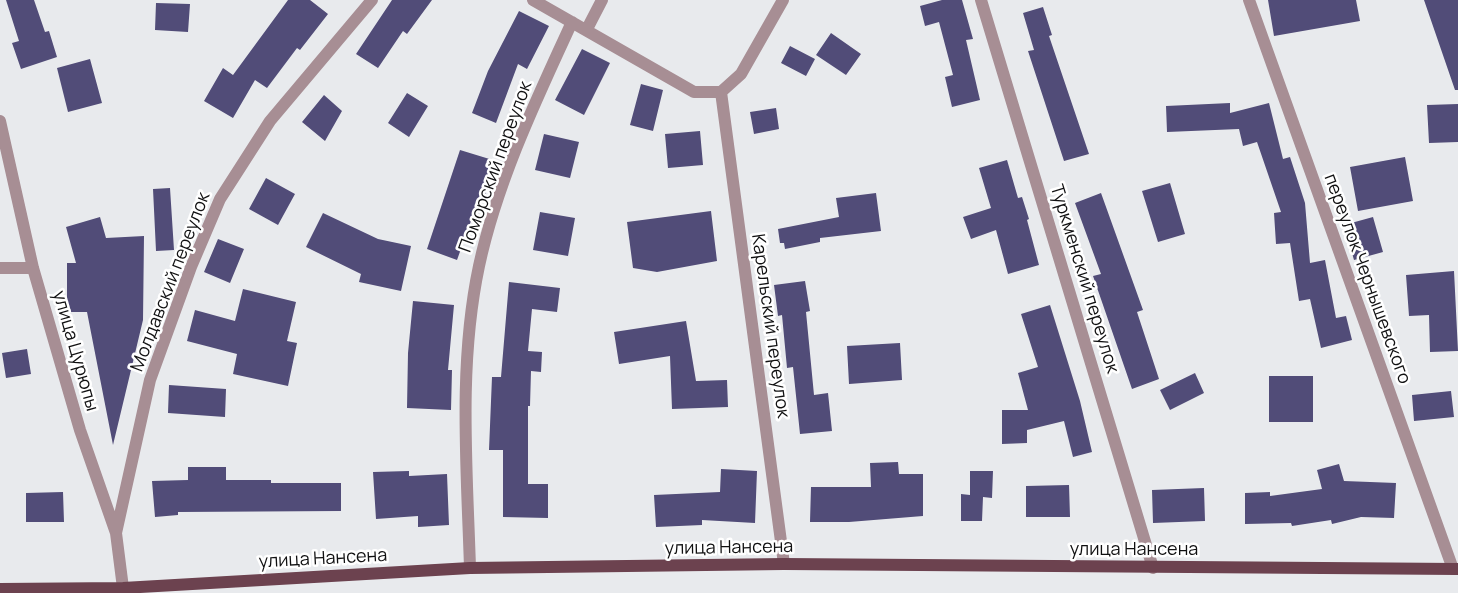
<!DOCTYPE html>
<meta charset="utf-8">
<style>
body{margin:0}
canvas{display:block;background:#e8eaed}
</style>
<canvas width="1458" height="593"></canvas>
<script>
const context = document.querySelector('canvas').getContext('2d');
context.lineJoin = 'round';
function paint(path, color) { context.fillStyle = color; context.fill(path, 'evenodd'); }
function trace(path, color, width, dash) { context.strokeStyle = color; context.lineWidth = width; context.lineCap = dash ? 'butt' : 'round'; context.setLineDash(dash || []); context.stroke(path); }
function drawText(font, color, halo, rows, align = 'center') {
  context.font = font + ' Manrope,sans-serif'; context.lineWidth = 5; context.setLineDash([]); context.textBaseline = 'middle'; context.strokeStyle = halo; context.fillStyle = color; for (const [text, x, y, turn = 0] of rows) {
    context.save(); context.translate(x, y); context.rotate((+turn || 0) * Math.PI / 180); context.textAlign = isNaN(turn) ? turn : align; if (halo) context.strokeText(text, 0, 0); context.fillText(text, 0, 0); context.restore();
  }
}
const building = new Path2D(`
 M 6,0 L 34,0 L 45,32 L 49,31 L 57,57 L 21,69 L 12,43 L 19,41 Z
 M 288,0 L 310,0 L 328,14 L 300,50 L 297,48 L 267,88 L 255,80 L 233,118 L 204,101 L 223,68 L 233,75 Z
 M 392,0 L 432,0 L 407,34 L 403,31 L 378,68 L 356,54 Z
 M 942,0 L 962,0 L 973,39 L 966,40 L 980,100 L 952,107 L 945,77 L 953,75 L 939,22 L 925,26 L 920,6 Z
 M 1268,0 L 1356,0 L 1360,21 L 1274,36 Z
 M 1424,0 L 1458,0 L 1458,90 L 1455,90 Z
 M 156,3 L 190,4 L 188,32 L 155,30 Z
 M 1043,7 L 1052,35 L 1049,36 L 1089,154 L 1064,161 L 1028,51 L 1034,50 L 1023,13 Z
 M 519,11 L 549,26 L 527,69 L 518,64 L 496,123 L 472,113 L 488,71 Z
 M 831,33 L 861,54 L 846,75 L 816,55 Z
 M 790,46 L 815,59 L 806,76 L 781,63 Z
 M 582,49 L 610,63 L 584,115 L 555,100 Z
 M 90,59 L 102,103 L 68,112 L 57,68 Z
 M 641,84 L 663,90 L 653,131 L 630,125 Z
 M 407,93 L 428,106 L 409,137 L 388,123 Z
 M 324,95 L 342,111 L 325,141 L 302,122 Z
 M 1230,103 L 1230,113 L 1269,103 L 1283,159 L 1290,157 L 1305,203 L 1310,263 L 1325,260 L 1336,318 L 1346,316 L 1352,340 L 1321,348 L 1310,299 L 1299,301 L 1290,243 L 1276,244 L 1274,213 L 1281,212 L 1257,142 L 1243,146 L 1239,129 L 1167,132 L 1166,106 Z
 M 1458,104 L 1458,142 L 1429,143 L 1427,105 Z
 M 776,108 L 779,129 L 754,134 L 750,112 Z
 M 700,131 L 703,165 L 668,168 L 665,134 Z
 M 544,134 L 579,142 L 570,178 L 535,170 Z
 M 460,150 L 496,161 L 485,195 L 481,193 L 457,260 L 427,249 Z
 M 1405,157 L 1413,201 L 1358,211 L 1350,167 Z
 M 1007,160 L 1018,198 L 1022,197 L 1029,219 L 1027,220 L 1039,265 L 1008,274 L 996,230 L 971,239 L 963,217 L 991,208 L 979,168 Z
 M 266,178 L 295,194 L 278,225 L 249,209 Z
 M 1170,183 L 1185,234 L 1158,242 L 1142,191 Z
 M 170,188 L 174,250 L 156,251 L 153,189 Z
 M 876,193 L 881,231 L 820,238 L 820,242 L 785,249 L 784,243 L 780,243 L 778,229 L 839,217 L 836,198 Z
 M 1101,193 L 1143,310 L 1137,312 L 1159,379 L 1132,389 L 1093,276 L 1101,274 L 1075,203 Z
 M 711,211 L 717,261 L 657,272 L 633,268 L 627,222 Z
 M 540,212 L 575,218 L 568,256 L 533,250 Z
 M 323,213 L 378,239 L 411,246 L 401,291 L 359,282 L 361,274 L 306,247 Z
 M 100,217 L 106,238 L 144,236 L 143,320 L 113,445 L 87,312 L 67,312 L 67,263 L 76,263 L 66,227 Z
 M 1373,217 L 1383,252 L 1354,260 L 1344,225 Z
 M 218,239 L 244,249 L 230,283 L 204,272 Z
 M 1454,271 L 1458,351 L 1430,352 L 1429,315 L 1409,316 L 1406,275 Z
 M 805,281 L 810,311 L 806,312 L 814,395 L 828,393 L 832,431 L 800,434 L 793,367 L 787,368 L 782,315 L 778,316 L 774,285 Z
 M 509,282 L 560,288 L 557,312 L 532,309 L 528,351 L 542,352 L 541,372 L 531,371 L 530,406 L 528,406 L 528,484 L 548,484 L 548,518 L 503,517 L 503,450 L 489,450 L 492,377 L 501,377 Z
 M 243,289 L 296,302 L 287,341 L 297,343 L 288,386 L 233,374 L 237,354 L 187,341 L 195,310 L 235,321 Z
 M 413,301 L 454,305 L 448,370 L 452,370 L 451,410 L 407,408 L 408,353 Z
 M 1050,305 L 1080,401 L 1092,452 L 1073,457 L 1064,421 L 1027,430 L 1027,443 L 1002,444 L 1002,410 L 1028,410 L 1018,373 L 1038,367 L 1021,314 Z
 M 686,321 L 696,381 L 727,380 L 728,407 L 672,409 L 670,356 L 619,364 L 614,332 Z
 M 900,343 L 902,380 L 849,384 L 847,346 Z
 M 27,349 L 31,374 L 6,378 L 2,353 Z
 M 1195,373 L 1204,393 L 1170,410 L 1160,390 Z
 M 1269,376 L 1313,376 L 1313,422 L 1269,422 Z
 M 169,385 L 226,389 L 225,417 L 168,413 Z
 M 1451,391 L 1454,417 L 1414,421 L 1412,395 Z
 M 898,462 L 899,474 L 923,474 L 923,516 L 849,522 L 810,522 L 811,487 L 871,487 L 870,463 Z
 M 1339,464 L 1344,481 L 1396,483 L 1394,518 L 1361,517 L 1332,524 L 1331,520 L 1292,526 L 1291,523 L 1245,524 L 1245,493 L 1270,492 L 1270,496 L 1322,489 L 1317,470 Z
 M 188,467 L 226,467 L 226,480 L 271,480 L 271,483 L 341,483 L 341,511 L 178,512 L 178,515 L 155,517 L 152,481 L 188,480 Z
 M 721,469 L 757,471 L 755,523 L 702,520 L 702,525 L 656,527 L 654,495 L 720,492 Z
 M 409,471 L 409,476 L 447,474 L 449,525 L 418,527 L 418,516 L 376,519 L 373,472 Z
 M 970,471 L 993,471 L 992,498 L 983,497 L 982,521 L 961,521 L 961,494 L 970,495 Z
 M 1069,485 L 1070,517 L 1026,517 L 1026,486 Z
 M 1204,488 L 1205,521 L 1153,523 L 1152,490 Z
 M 63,492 L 64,522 L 26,522 L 26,493 Z`);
const street = new Path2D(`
 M 533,0 L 694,92 L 721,92 L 741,74 L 783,0
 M 981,0 L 1153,568
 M 1249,0 L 1453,569
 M 587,29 L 602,0
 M 721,92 L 784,564
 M 0,121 L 33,268 L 80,430 L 116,533 L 123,588
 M 0,268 L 33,268
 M 116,533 L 150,380 L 191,267 L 220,199 L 270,121 L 372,0
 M 470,568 C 467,468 458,365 479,266 C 497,182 536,100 572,22`);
const primary = new Path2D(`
 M 0,589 L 123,588 L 470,568 L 784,564 L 1458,569`);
const streetNames = [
 ["Поморский переулок",496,167,-70],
 ["Туркменский переулок",1084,279,73],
 ["переулок Чернышевского",1367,279,70],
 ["Молдавский переулок",171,282,-69],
 ["Карельский переулок",770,326,82],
 ["улица Цурюпы",75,351,74],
 ["улица Нансена",729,548,-1],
 ["улица Нансена",1134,550],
 ["улица Нансена",323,559,-3]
];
paint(building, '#514c78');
trace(street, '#a78e94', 12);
trace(primary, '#6c424f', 12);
drawText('18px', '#101011', '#fff', streetNames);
</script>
